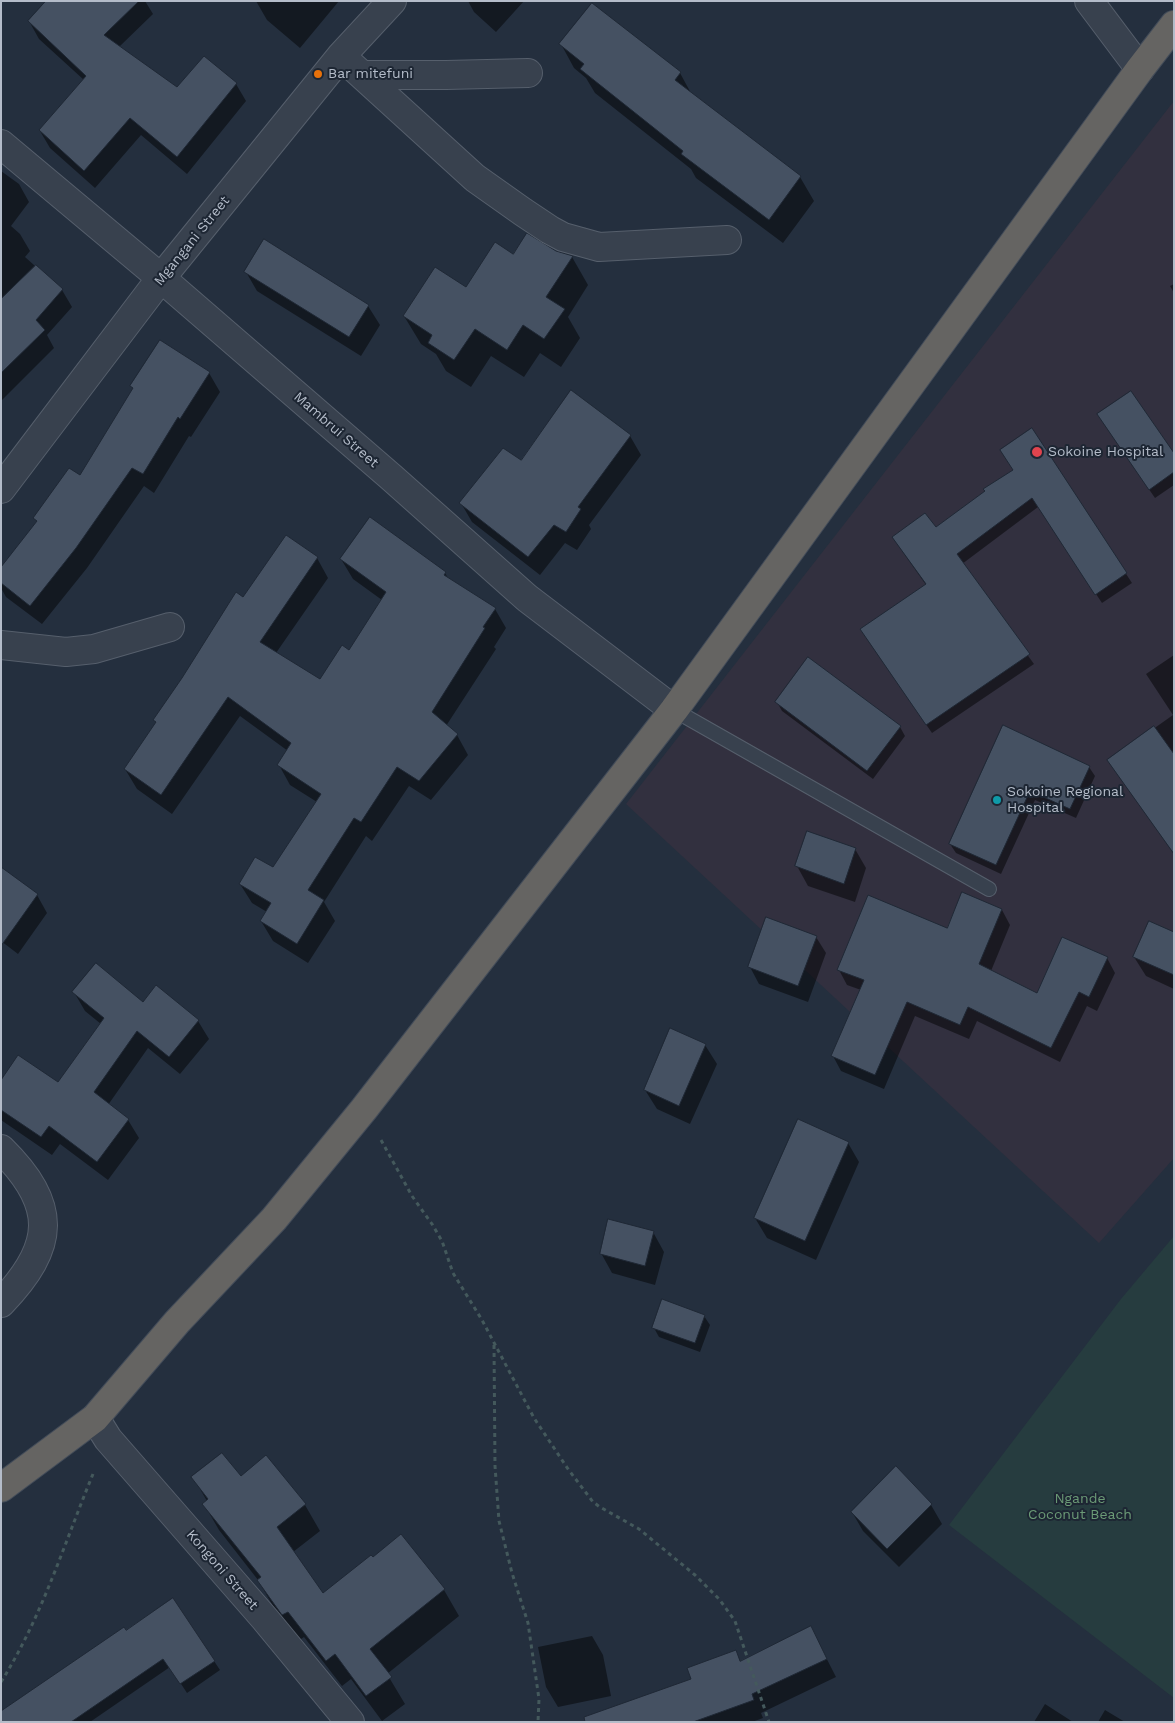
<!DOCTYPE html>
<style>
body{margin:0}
#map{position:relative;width:1175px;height:1723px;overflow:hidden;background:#242f3e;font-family:"Work Sans",sans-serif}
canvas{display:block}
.frame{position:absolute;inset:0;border:2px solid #b4bcc9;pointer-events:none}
</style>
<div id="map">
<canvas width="1175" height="1723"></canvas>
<div class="frame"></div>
</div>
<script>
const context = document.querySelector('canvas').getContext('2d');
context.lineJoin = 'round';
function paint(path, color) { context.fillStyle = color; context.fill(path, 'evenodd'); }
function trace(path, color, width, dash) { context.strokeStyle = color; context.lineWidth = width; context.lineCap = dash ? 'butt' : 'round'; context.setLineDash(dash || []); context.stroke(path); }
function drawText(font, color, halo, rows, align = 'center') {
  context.font = font + ' "Work Sans",sans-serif'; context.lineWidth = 4; context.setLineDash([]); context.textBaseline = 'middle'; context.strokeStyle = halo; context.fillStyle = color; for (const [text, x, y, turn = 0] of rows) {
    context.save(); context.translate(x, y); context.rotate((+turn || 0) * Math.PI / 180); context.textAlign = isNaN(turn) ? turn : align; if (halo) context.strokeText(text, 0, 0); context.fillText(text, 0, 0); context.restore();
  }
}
const medical = new Path2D(`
 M 1174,101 L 1174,1158 L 1099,1243 L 626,804 Z`);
const green = new Path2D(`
 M 1174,1236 L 1174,1698 L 949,1525 L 1121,1299 Z`);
const shadow = new Path2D(`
 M 48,1 L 145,1 L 153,14 L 119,47 L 178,89 L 236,84 L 246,101 L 187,174 L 141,135 L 95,188 L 50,148 L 40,131 L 84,80 L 39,39 L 29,21 Z
 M 256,1 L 339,1 L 300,48 L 267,20 Z
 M 468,1 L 524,1 L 496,32 L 474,12 Z
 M 561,44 L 680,73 L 692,95 L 800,177 L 814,201 L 783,243 L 696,178 L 691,169 L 595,93 L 586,78 L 574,68 Z
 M 1,171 L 19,184 L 29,202 L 11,226 L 20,234 L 30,251 L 25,257 L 62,290 L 72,307 L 47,335 L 54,348 L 2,400 Z
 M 265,241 L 368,306 L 380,325 L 361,356 L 257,291 L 246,272 Z
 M 555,252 L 572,257 L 588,285 L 568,317 L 580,338 L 561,367 L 540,353 L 524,377 L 491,356 L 471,387 L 446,371 L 436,354 L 421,344 L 404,316 L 466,289 L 514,256 Z
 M 1174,284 L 1174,293 L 1170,286 Z
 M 209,373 L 220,392 L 191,437 L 189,436 L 154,493 L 144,486 L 87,568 L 42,624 L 6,597 L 1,588 L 1,569 L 67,514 L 134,390 L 132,387 Z
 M 1104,424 L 1174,455 L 1174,485 L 1155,498 Z
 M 1032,430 L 1132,583 L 1102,603 L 1038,507 L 962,564 L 1034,664 L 932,733 L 867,639 L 926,585 L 893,538 L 936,529 L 1014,470 Z
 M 630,436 L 641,455 L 589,525 L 591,529 L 577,550 L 565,543 L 540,575 L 472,522 L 461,503 L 521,461 Z
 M 317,558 L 328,578 L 276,653 L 321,681 L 349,652 L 382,600 L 353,579 L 341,559 L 445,573 L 449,580 L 495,609 L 506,628 L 494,647 L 496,649 L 446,726 L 457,735 L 468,755 L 431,800 L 409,786 L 372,841 L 366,836 L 324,902 L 335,921 L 308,963 L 273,941 L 261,921 L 267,912 L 252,903 L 240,884 L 273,869 L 317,802 L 290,785 L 279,765 L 288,751 L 240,716 L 172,814 L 137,789 L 125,769 L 157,723 L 155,720 L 243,599 Z
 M 1174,655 L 1174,854 L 1108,761 L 1173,715 L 1146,674 Z
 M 777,702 L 900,727 L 905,736 L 873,779 L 782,711 Z
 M 1003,727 L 1089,767 L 1095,776 L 1076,818 L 1035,800 L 1001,874 L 956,853 L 950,844 Z
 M 855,849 L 866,868 L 855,902 L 808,886 L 797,866 Z
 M 1,868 L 37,895 L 47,913 L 18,954 L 1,941 Z
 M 1002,910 L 1010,925 L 991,971 L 1038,994 L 1107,958 L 1115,973 L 1097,1011 L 1087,1006 L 1060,1062 L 977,1021 L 969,1039 L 915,1016 L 884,1089 L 841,1071 L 833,1056 L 861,990 L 847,985 L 839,970 Z
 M 1174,933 L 1174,989 L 1146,976 L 1134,957 Z
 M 816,937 L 826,953 L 808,1002 L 759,984 L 750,967 Z
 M 74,992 L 143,1004 L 198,1021 L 209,1039 L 180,1074 L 148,1048 L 108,1105 L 128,1120 L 139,1138 L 108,1180 L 60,1144 L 52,1155 L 1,1120 L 1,1082 L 59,1083 L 101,1024 L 85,1011 Z
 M 705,1045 L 717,1064 L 690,1124 L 657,1109 L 645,1090 Z
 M 848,1143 L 859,1162 L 816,1260 L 767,1238 L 755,1218 Z
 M 653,1232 L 664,1252 L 655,1285 L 612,1273 L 601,1253 Z
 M 704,1316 L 710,1325 L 700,1352 L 659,1337 L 654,1328 Z
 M 266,1456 L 305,1505 L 320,1531 L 293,1552 L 323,1595 L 373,1559 L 401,1536 L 444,1590 L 459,1616 L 387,1674 L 405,1704 L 382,1721 L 351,1679 L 342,1686 L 304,1637 L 298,1641 L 273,1606 L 258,1580 L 219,1530 L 204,1504 L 207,1501 L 193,1477 L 240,1477 Z
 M 931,1505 L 942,1524 L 899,1567 L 863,1531 L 852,1512 Z
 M 811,1628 L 836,1677 L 761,1713 L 763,1718 L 752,1722 L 641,1722 L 693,1680 L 736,1652 L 741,1662 Z
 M 125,1631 L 214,1661 L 220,1670 L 187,1693 L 170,1667 L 90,1722 L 1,1722 Z
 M 592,1636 L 603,1655 L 611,1696 L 558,1707 L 546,1687 L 538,1647 Z
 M 1045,1704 L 1073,1722 L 1034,1722 Z
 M 1105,1710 L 1125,1722 L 1098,1722 Z`);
const building = new Path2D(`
 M 46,1 L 139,1 L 104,35 L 177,87 L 204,56 L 237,83 L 177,157 L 130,118 L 84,171 L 39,130 L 86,76 L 28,21 Z
 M 592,3 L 681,72 L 675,80 L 801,176 L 769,220 L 681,154 L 683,151 L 580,69 L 584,64 L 559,44 Z
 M 527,233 L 556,251 L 573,256 L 546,297 L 565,309 L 544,339 L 523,325 L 507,350 L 475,329 L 454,360 L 428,343 L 432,335 L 403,316 L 435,267 L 466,287 L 495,242 L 513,254 Z
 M 264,239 L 369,305 L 349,337 L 244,272 Z
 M 36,265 L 63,289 L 36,320 L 45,330 L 1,373 L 1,299 Z
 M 160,340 L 210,372 L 180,419 L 178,417 L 143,474 L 132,468 L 76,548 L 30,606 L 1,583 L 1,567 L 37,521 L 33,518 L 69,468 L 80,475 L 133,388 L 130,386 Z
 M 571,390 L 631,435 L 578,507 L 581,509 L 566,532 L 554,525 L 528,557 L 459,503 L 503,448 L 521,460 Z
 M 1131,391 L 1174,453 L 1174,472 L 1149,490 L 1097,414 Z
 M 1032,428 L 1127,573 L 1095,595 L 1032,498 L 957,554 L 1030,654 L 926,725 L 860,629 L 926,584 L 892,537 L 925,513 L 936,527 L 985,491 L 983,489 L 1013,470 L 1000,450 Z
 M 370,517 L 446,572 L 444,575 L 496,608 L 483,627 L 485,628 L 432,712 L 458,734 L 419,781 L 397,767 L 361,822 L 354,818 L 308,890 L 324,900 L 297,944 L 260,921 L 271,903 L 239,884 L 255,857 L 273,867 L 321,794 L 277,765 L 291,743 L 228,697 L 161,795 L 124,769 L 156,722 L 153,720 L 182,678 L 236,592 L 243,597 L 286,535 L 318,557 L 260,642 L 320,679 L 342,645 L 349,650 L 386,592 L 340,559 Z
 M 808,657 L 901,726 L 867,771 L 775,702 Z
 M 1003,725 L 1090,766 L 1070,809 L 1030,791 L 996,865 L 949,844 Z
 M 1154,726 L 1174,754 L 1174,854 L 1107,760 Z
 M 807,831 L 856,848 L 844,884 L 795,866 Z
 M 1,867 L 38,894 L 1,946 Z
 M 962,892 L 1002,909 L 979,964 L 1037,993 L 1062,937 L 1108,957 L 1089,997 L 1079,992 L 1051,1048 L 968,1007 L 960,1025 L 907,1002 L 875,1075 L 831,1056 L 864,980 L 837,970 L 868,895 L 947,928 Z
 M 766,917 L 817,936 L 798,986 L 748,967 Z
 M 1149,921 L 1174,932 L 1174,975 L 1133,957 Z
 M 96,963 L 143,1002 L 156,985 L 199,1020 L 169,1057 L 137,1031 L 94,1092 L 129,1119 L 97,1162 L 49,1126 L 41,1137 L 1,1110 L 1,1080 L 18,1055 L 58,1082 L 104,1018 L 72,992 Z
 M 670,1028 L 706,1044 L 679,1106 L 644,1090 Z
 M 798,1119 L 849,1142 L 805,1241 L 754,1218 Z
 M 608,1219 L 654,1231 L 645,1266 L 600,1254 Z
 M 662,1299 L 705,1315 L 695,1343 L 652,1328 Z
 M 222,1453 L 241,1476 L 266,1455 L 306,1504 L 277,1527 L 323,1593 L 371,1555 L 373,1557 L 401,1534 L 445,1589 L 370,1649 L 392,1677 L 366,1696 L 335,1654 L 326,1661 L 288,1612 L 282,1615 L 257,1580 L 261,1577 L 202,1504 L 208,1499 L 191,1477 Z
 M 896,1466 L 932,1504 L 887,1549 L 851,1512 Z
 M 173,1598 L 215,1661 L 180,1684 L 163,1659 L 71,1722 L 1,1722 L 1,1711 L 124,1627 L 126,1630 Z
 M 811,1626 L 827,1659 L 752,1694 L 754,1700 L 693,1722 L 585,1722 L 584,1717 L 691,1679 L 687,1668 L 736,1650 L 740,1661 Z`);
const path = new Path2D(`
 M 381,1140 L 412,1196 L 432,1224 L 442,1241 L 453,1273 L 482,1320 L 534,1418 L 568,1469 L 593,1502 L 600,1507 L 639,1529 L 695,1575 L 719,1599 L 735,1621 L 769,1722
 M 494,1345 L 495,1466 L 499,1521 L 512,1573 L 528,1623 L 539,1699 L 538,1722
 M 1,1682 C 42,1617 64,1544 93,1474`);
const service = new Path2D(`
 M 674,710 L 989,889`);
const minor = new Path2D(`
 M 1089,1 L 1140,69
 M 341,56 L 475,178 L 523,212 L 550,230 L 563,237 L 599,247 L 727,240
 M 363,75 L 446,75 L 528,73
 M 1,144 L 161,278 L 391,477 L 527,598 L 674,710
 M 1,489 L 161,278 L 341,56 L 392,1
 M 1,645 L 66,652 L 94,649 L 170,627
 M 1,1149 C 58,1205 56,1246 1,1303
 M 95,1418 L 108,1439 L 265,1619 L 350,1722`);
const trunk = new Path2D(`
 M 1,1488 L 95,1418 L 177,1322 L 274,1219 L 364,1109 L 674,710 L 1140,69 L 1174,25`);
const markers = [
 [318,74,5,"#e8710a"],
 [1037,452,6,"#e0444e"],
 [997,800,5,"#0f9aa8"]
];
const poiNames = [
 ["Bar mitefuni",328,74],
 ["Sokoine Hospital",1048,452],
 ["Sokoine Regional",1007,792],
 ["Hospital",1007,808]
];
const streetNames = [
 ["Mgangani Street",192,241,-51],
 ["Mambrui Street",336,430,41],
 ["Kongoni Street",222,1570,49]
];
const parkNames = [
 ["Ngande",1080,1499],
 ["Coconut Beach",1080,1515]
];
paint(medical, '#32303f');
paint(green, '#263c3f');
paint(shadow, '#0007');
paint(building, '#455162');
trace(building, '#1f2835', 1);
trace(service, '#565f6c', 16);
trace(minor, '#565f6c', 30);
trace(trunk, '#434c59', 30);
trace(path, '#44595c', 3, [4, 4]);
trace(service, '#38414e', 14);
trace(minor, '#38414e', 28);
trace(trunk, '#656462', 28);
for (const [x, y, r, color] of markers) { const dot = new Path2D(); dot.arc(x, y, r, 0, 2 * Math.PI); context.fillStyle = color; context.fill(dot); trace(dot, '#1d2633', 2); }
drawText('14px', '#b4bcc9', '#1d2633', poiNames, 'left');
drawText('14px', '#b4bcc9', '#1d2633', streetNames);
drawText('14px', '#6b9a76', '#1d2633', parkNames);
</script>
